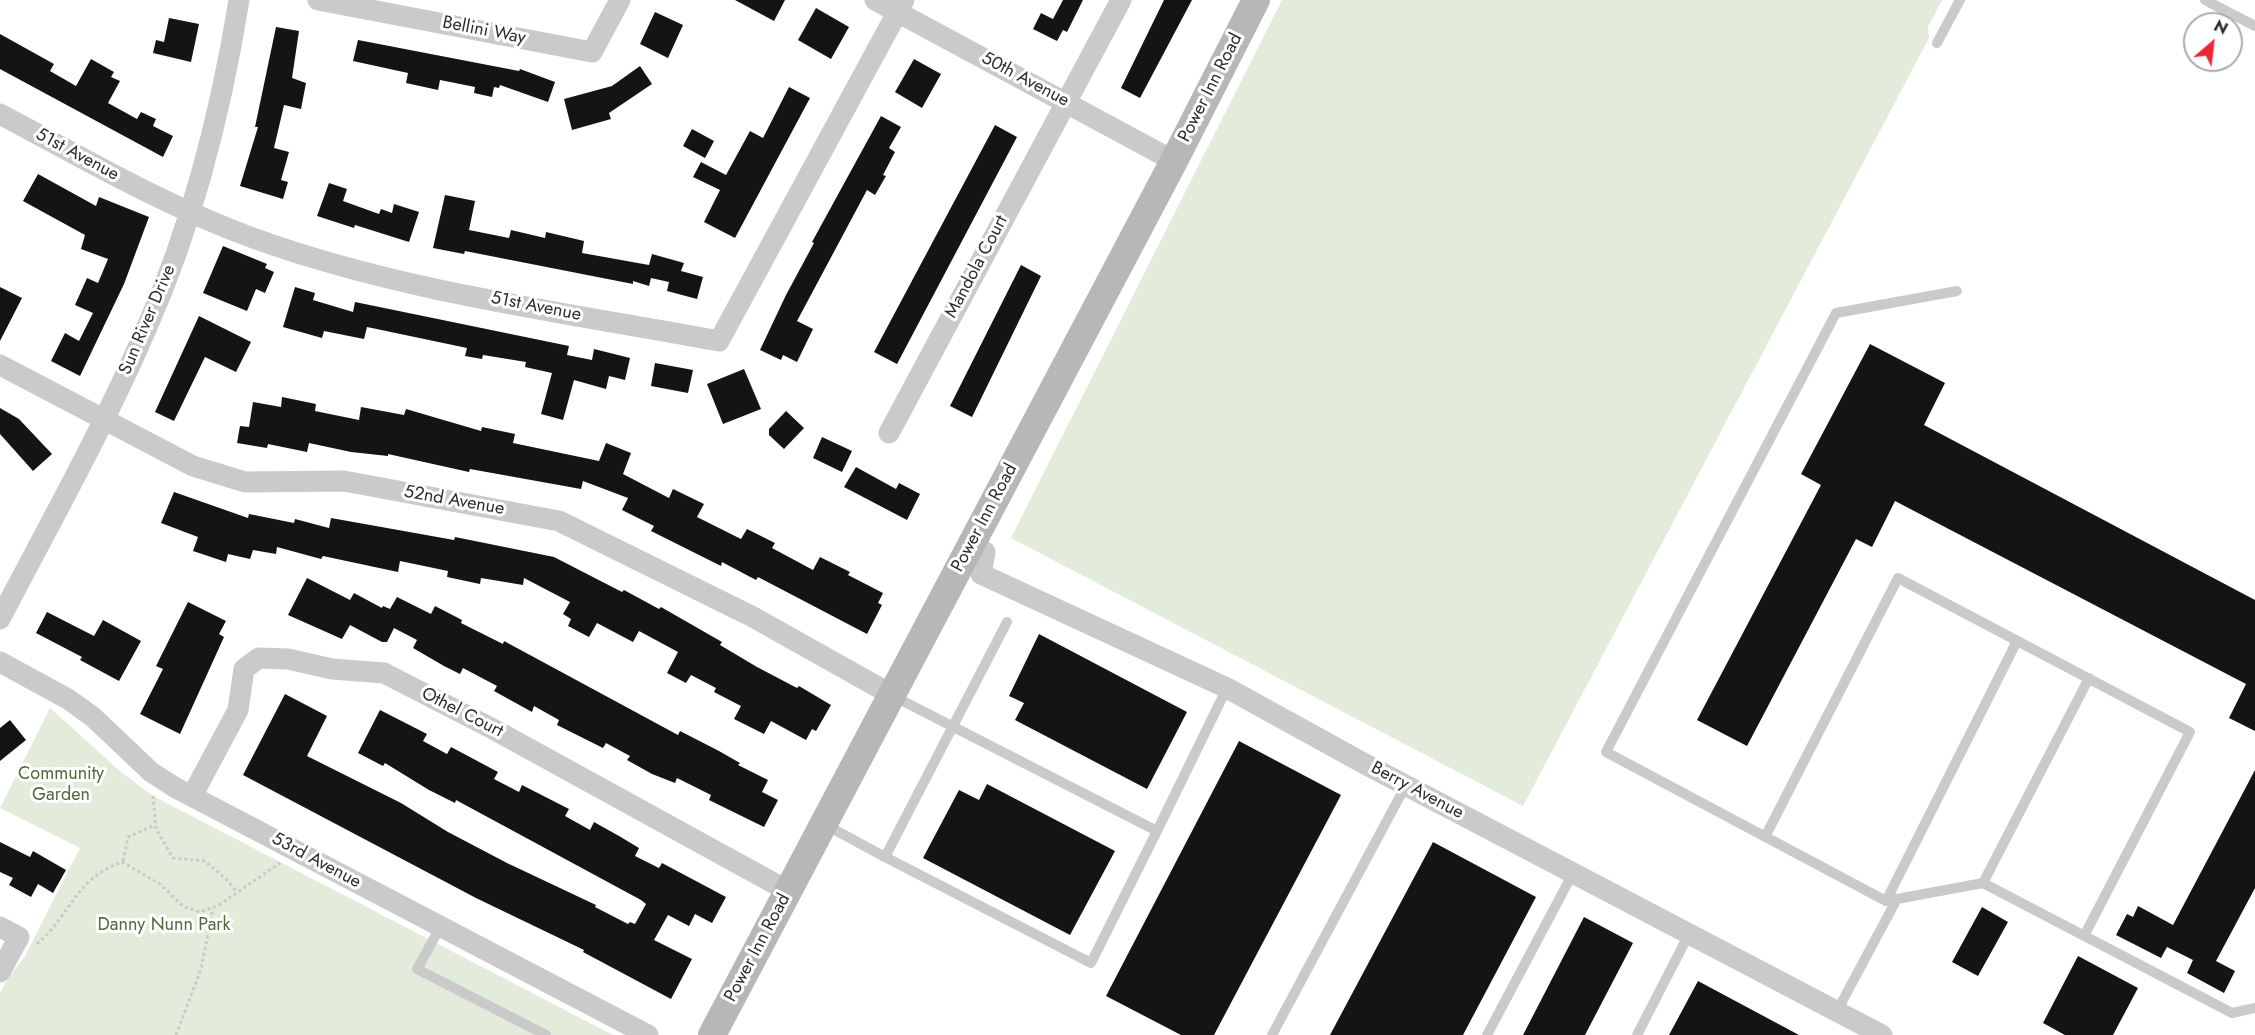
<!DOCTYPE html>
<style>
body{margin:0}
#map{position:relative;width:2255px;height:1035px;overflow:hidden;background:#fff;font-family:Jost,sans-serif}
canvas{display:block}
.north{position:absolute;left:2183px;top:12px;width:60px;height:60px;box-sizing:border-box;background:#fff;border:2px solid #ababab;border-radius:50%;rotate:28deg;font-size:16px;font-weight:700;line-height:24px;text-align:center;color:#2d2d2d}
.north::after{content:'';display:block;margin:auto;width:21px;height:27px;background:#ec2835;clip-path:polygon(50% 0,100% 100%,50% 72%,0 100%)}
</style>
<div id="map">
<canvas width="2255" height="1035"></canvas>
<div class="north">N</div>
</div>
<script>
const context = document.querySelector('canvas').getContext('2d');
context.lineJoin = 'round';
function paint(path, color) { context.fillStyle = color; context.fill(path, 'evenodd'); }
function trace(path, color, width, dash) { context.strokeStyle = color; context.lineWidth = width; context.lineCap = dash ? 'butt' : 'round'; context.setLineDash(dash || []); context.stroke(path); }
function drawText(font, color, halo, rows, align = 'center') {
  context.font = font + ' Jost,sans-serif'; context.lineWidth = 6; context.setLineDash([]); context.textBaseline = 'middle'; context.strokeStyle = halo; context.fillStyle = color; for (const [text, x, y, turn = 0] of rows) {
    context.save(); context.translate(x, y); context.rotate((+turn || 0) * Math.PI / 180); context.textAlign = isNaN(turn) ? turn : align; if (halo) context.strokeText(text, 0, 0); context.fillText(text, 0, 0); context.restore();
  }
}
const green = new Path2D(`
 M 1282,0 L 1942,0 L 1928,27 L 1929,38 L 1523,806 L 1011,538 Z
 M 50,708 L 121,772 L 153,796 L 613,1035 L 0,1035 L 0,993 L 10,975 L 24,958 L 80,848 L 0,808 Z`);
const building = new Path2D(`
 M 735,0 L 785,0 L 774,21 Z
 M 1063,0 L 1083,0 L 1067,32 L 1063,30 L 1057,41 L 1033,29 L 1041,13 L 1053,19 Z
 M 1164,0 L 1192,0 L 1140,98 L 1121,88 Z
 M 816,8 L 849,27 L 831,59 L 798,40 Z
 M 655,12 L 683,25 L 668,58 L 640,44 Z
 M 169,18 L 199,24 L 191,62 L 153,53 L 156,40 L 164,42 Z
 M 276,27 L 299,31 L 292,78 L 306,83 L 301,109 L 284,105 L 274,148 L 289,152 L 281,180 L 288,182 L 283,199 L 240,186 L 258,127 L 255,127 Z
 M 0,34 L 54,64 L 50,71 L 76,86 L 91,59 L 114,72 L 111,77 L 120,81 L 108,103 L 137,119 L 141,112 L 156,119 L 153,126 L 173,136 L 163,157 L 0,69 Z
 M 358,40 L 519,71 L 520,69 L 555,82 L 548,102 L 500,85 L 499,88 L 494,87 L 492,97 L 474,93 L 475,87 L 440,80 L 438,90 L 406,83 L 408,73 L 353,61 Z
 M 914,59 L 941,74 L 922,108 L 895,92 Z
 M 640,66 L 652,84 L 609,113 L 611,119 L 572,130 L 564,99 L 612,86 Z
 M 789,87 L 810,98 L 735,238 L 704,222 L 720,190 L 693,177 L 701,162 L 726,175 L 750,131 L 763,138 Z
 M 881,116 L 901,127 L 889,148 L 895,152 L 883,175 L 886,176 L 875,195 L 867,190 L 797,321 L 813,329 L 797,362 L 783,355 L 781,360 L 760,350 L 786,295 L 814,243 L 812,242 Z
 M 995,125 L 1017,137 L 897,364 L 874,352 Z
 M 692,129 L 714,141 L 705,158 L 683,146 Z
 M 38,174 L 96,206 L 99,197 L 149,217 L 124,284 L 80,376 L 51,361 L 65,333 L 79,341 L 93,313 L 75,305 L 87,278 L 98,283 L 108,259 L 81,249 L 85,235 L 23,201 Z
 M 329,183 L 347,189 L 343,201 L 379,214 L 381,209 L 392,213 L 394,204 L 419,212 L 409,242 L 355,225 L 354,228 L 317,216 Z
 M 445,195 L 475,201 L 469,230 L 509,238 L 511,230 L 545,238 L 546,232 L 584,241 L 582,253 L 649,265 L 652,254 L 684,263 L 681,271 L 703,277 L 697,299 L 667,291 L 669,282 L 651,278 L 649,286 L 633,281 L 633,284 L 465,251 L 464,254 L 433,248 Z
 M 223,246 L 267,264 L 265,268 L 274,272 L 265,293 L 256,289 L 247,311 L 203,293 Z
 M 1021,265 L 1041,276 L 972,417 L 950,406 Z
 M 0,287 L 22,298 L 0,341 Z
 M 295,287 L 315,293 L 313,300 L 353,312 L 355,302 L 569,346 L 567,355 L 592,360 L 594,349 L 630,358 L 625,380 L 609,376 L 606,389 L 574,380 L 563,420 L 541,414 L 552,373 L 525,367 L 526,362 L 483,355 L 482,359 L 465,356 L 467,348 L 367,327 L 364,339 L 324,331 L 322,338 L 283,327 Z
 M 199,316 L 251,342 L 236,372 L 205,357 L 174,421 L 155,412 Z
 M 1870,344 L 1945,383 L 1924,425 L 2255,600 L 2255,731 L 2229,718 L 2246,684 L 1895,501 L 1872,547 L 1856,539 L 1747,746 L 1697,720 L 1821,485 L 1801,474 Z
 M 655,363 L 693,370 L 688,393 L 651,386 Z
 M 744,369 L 761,409 L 723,424 L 707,384 Z
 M 282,397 L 316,404 L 315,411 L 359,420 L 361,407 L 404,415 L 406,409 L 481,431 L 482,427 L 515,434 L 513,443 L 599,461 L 606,443 L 631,453 L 623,474 L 669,498 L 673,489 L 704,504 L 697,517 L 741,539 L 747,529 L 775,543 L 772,548 L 813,570 L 820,557 L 850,572 L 848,575 L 883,593 L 878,603 L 882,605 L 867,634 L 758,577 L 756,580 L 722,562 L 721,566 L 651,531 L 654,526 L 622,510 L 628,498 L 583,481 L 581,489 L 470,469 L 469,472 L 388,454 L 388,456 L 351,452 L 309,443 L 307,452 L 268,444 L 267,448 L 237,443 L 240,426 L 249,427 L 253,402 L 281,407 Z
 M 0,408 L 19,419 L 52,454 L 33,471 L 0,434 Z
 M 786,411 L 804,428 L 784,449 L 769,435 L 769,429 Z
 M 822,437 L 852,451 L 842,472 L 813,458 Z
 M 856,467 L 896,489 L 899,483 L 920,494 L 907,520 L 844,487 Z
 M 174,492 L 248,518 L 249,514 L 294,523 L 295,519 L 329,528 L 331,518 L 454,540 L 455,537 L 554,557 L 622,592 L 624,590 L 659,609 L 661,607 L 722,642 L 720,645 L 757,667 L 797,688 L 799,686 L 831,705 L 816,731 L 812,729 L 806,740 L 771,721 L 764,734 L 734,719 L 741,706 L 714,692 L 716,688 L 691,675 L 686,683 L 667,673 L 678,652 L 639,631 L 633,642 L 597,623 L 589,637 L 568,626 L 571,619 L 563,614 L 570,602 L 524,578 L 523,585 L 481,578 L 480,584 L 447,577 L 448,571 L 400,561 L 398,572 L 323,556 L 321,559 L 277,547 L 276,554 L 253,550 L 250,559 L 228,554 L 226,562 L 193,551 L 198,537 L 161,523 Z
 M 307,578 L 350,600 L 354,593 L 382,608 L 383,606 L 390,609 L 397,597 L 431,614 L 435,606 L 462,620 L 461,623 L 503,644 L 504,641 L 678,735 L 680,731 L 719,751 L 740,763 L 738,765 L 768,780 L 762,792 L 778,800 L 764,827 L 709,800 L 711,795 L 677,778 L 675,783 L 652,774 L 627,760 L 630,756 L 606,743 L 603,748 L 557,725 L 559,720 L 534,706 L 532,712 L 494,691 L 497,686 L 463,668 L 460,674 L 444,666 L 413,648 L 417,640 L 394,628 L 387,642 L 382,642 L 350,625 L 342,639 L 288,615 Z
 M 188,602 L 226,621 L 219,634 L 224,637 L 180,734 L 140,714 L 163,669 L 156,666 Z
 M 47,612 L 94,636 L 103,620 L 141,641 L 119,681 L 80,660 L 82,657 L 36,633 Z
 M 1039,634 L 1187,712 L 1147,789 L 1015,720 L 1024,703 L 1009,696 Z
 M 285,694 L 327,716 L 307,756 L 401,803 L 448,832 L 507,863 L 596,905 L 595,907 L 628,924 L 630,922 L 635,924 L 646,904 L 641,900 L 456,800 L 455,803 L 429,790 L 385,763 L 383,766 L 358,753 L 380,710 L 427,734 L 423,741 L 447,754 L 451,747 L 498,772 L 494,779 L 519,792 L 522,785 L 569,809 L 565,816 L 590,830 L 594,822 L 619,836 L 639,848 L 635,856 L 659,868 L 662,863 L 726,897 L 712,923 L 695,914 L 689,926 L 668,915 L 654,940 L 692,959 L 671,999 L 583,952 L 584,950 L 476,898 L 243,775 Z
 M 10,720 L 26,740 L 0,761 L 0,728 Z
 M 1239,741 L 1341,795 L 1214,1035 L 1181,1035 L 1106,996 Z
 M 2255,770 L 2255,888 L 2216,961 L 2235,971 L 2224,993 L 2187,973 L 2193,960 L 2167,947 L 2161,958 L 2116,935 L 2127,914 L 2133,917 L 2138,906 L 2173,925 Z
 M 987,784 L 1115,851 L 1070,935 L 923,858 L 959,790 L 979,800 Z
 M 0,842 L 30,857 L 33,851 L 66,870 L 53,893 L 38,884 L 31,897 L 9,885 L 13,878 L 0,872 Z
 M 1433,842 L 1536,897 L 1463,1035 L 1330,1035 Z
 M 1982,907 L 2008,922 L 1978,976 L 1952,962 Z
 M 1584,917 L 1633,943 L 1585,1035 L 1523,1035 Z
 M 2078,956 L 2138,988 L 2113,1035 L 2065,1035 L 2043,1023 Z
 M 1698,981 L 1799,1035 L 1669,1035 Z`);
const path = new Path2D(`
 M 153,796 L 156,829 L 173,858 L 205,861 L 228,881 L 236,891
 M 123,861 L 128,837 L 155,825
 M 37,944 C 73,913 73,880 122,862 L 160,884 L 184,907 L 200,912 L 219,905 L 280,863
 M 176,1035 L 201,969 L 213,908`);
const service = new Path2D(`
 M 2205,0 L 2255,26
 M 1937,43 L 1960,0
 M 1957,291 L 1836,313 L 1606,752 L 1886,901 L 1983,883 L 2232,1013 L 2255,1008
 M 893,696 L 1157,831 L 1227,688
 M 824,824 L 885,857 L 1007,622
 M 1765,837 L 1898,578 L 2190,732 L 2084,936
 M 885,857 L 1091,963 L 1157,831
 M 1983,883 L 2089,678
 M 1886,901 L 2017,641
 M 441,926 L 417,969 L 546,1035
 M 1837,1011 L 1897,899
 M 1272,1035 L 1406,785
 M 1487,1035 L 1573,873
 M 1637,1035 L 1689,934`);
const minor = new Path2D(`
 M 318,0 L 592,52 L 620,0
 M 875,0 L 1174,161
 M 0,114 C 83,158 165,206 253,238 C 402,292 563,312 719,341 L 904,0
 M 0,365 L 193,466 L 245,482 L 344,481 L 559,521 L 753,617 L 892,695
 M 889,433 L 1121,0
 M 971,545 L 985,552 L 981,574 L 1227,688 L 1365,764 L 1882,1035
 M 0,619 C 50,523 104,427 147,327 C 193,223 221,112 239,0
 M 0,662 L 68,699 L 93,717 L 151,772 L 176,788 L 648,1035
 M 192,796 L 238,710 L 244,669 L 259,658 L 288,659 L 332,669 L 384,673 L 493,729 L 788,891
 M 0,927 L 19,937 L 0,972`);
const secondary = new Path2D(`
 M 712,1035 L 1174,161 L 1256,0`);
const streetNames = [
 ["Bellini Way",484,31,11],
 ["50th Avenue",1025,80,28],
 ["Power Inn Road",1211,88,-63],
 ["51st Avenue",77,155,28],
 ["Mandola Court",977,267,-62],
 ["51st Avenue",536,307,11],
 ["Sun River Drive",148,320,-67],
 ["52nd Avenue",454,501,10],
 ["Power Inn Road",985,518,-62],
 ["Othel Court",462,713,27],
 ["Berry Avenue",1417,791,28],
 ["53rd Avenue",316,861,28],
 ["Power Inn Road",758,948,-62]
];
const parkNames = [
 ["Community",61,775],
 ["Garden",61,796],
 ["Danny Nunn Park",164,926]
];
paint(green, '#e3ebda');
paint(building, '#141414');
trace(path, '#cacaca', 3, [3, 3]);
trace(service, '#cacaca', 10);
trace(minor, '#cacaca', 21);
trace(secondary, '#b7b7b7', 28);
drawText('18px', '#2d2d2d', '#fff', streetNames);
drawText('18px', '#506a39', '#fff', parkNames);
</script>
